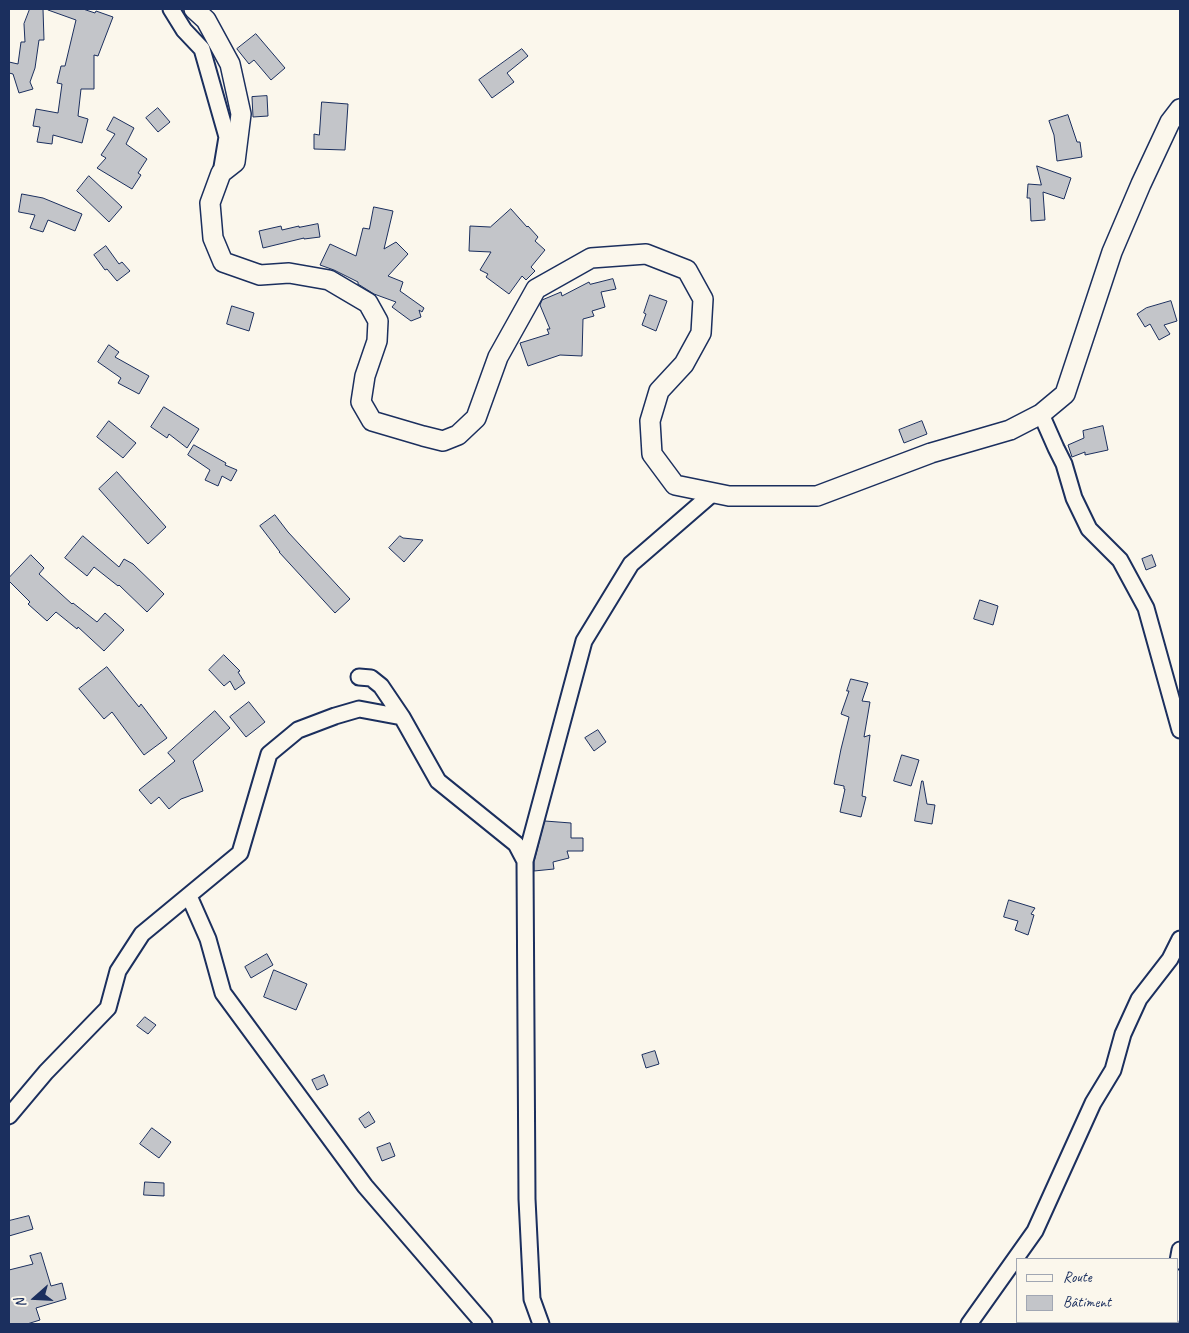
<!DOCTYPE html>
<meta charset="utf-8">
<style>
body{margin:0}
#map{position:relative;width:1189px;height:1333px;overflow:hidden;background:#fbf7ec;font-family:Caveat,sans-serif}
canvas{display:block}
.frame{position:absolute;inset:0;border:10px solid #1b2f5e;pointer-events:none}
.legend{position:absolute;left:1016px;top:1258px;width:162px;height:65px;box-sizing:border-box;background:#fbf7ec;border:1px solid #a1a7b3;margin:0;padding:6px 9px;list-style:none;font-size:15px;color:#1b2f5e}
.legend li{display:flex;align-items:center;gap:10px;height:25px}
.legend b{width:25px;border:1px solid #a1a7b3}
.north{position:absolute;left:10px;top:1273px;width:50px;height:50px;-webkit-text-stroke:4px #fbf7ec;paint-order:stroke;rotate:251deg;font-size:14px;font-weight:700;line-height:20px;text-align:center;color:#1b2f5e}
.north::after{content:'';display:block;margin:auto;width:18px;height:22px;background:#1b2f5e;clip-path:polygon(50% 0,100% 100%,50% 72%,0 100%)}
</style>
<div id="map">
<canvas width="1189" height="1333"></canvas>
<div class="frame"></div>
<ul class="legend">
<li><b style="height:6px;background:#fbf7ec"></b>Route</li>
<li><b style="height:14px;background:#c3c5c9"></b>Bâtiment</li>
</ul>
<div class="north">N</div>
</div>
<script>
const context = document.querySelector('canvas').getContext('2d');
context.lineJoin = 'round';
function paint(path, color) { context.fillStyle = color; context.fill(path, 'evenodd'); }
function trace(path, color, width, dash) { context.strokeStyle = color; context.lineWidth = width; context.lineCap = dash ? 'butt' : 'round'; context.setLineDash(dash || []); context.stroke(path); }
const building = new Path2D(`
 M 30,9 L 43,9 L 44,40 L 39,40 L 35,68 L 30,82 L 33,89 L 19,93 L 13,74 L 9,73 L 9,62 L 18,64 L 21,42 L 25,42 L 24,24 Z
 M 48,9 L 83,9 L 95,13 L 96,11 L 113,17 L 98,56 L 94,55 L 94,89 L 81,89 L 78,116 L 88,119 L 82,143 L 53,135 L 52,144 L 37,142 L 40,127 L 33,126 L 36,109 L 58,113 L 62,84 L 57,83 L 61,66 L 65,66 L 76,20 L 48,10 Z
 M 256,34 L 285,68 L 271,80 L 254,60 L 249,64 L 237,49 Z
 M 522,49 L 528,56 L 507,73 L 514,82 L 492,98 L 479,80 Z
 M 267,96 L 268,116 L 253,117 L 252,97 Z
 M 322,102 L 348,104 L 345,150 L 314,149 L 314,134 L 319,135 Z
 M 158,108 L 170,122 L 158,132 L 146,118 Z
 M 1068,115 L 1077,142 L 1080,142 L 1082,157 L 1057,161 L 1054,135 L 1049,121 Z
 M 114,117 L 134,128 L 126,144 L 147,159 L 138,173 L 141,175 L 132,189 L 97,168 L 106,158 L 101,155 L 115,134 L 107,130 Z
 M 1037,166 L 1071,178 L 1064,199 L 1043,192 L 1045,220 L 1031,221 L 1030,198 L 1027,198 L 1028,184 L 1041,185 Z
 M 89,176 L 122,207 L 109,222 L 77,191 Z
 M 22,194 L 43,198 L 82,214 L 75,231 L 48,220 L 43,232 L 30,228 L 35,215 L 19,212 Z
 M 374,207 L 393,211 L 384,249 L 396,242 L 408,254 L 388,276 L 403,282 L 400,291 L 424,308 L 422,312 L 419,310 L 421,317 L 411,321 L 392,307 L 396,302 L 374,294 L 358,284 L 358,282 L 334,270 L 320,265 L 330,244 L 356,256 L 363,228 L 369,229 Z
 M 511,209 L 527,227 L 528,226 L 538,237 L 535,241 L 545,250 L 531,267 L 535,271 L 526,280 L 522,276 L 509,294 L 486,277 L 488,274 L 480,270 L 491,252 L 469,251 L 470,226 L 490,227 Z
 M 318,224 L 320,237 L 304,239 L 304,238 L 263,248 L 259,231 L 281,226 L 282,230 L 299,226 L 299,227 Z
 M 106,246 L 119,264 L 122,262 L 130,271 L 117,281 L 107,269 L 105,270 L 94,255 Z
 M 613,279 L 616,289 L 601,292 L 605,307 L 592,311 L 594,316 L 583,319 L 582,356 L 560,355 L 528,366 L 520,343 L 549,334 L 547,329 L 550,329 L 540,305 L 542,300 L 561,292 L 562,296 L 589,282 L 590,284 Z
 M 650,295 L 667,301 L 656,331 L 642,325 L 646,314 L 644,313 Z
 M 1171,301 L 1177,321 L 1164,325 L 1170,334 L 1159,340 L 1150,324 L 1145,327 L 1137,314 L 1146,308 Z
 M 232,306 L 254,313 L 249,331 L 227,324 Z
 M 109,345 L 119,352 L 115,357 L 149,376 L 139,394 L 118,383 L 121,378 L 98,362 Z
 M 164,407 L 199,429 L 187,448 L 169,434 L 167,438 L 151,427 Z
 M 109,421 L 136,443 L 123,458 L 97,437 Z
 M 922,421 L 927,434 L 904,443 L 899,430 Z
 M 1103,426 L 1108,450 L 1085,455 L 1085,452 L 1072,457 L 1068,445 L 1084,438 L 1083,431 Z
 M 194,445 L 226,463 L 225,465 L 237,470 L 231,481 L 222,476 L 218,486 L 205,480 L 210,470 L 188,455 Z
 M 117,472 L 166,527 L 148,544 L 99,489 Z
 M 275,515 L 288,532 L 350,599 L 335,613 L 279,552 L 280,552 L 260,526 Z
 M 83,536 L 119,567 L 124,559 L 133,564 L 164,594 L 147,612 L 119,585 L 118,586 L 94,567 L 87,576 L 65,558 Z
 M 400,536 L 403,538 L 423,540 L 404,562 L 389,548 Z
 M 31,555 L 44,568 L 39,574 L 72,604 L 73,603 L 97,622 L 105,613 L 124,630 L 104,651 L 78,627 L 77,629 L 56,612 L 47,621 L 28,604 L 30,602 L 9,581 L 9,578 Z
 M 1152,555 L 1156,566 L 1146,570 L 1142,559 Z
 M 980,600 L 998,606 L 993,625 L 974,619 Z
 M 224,655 L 240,671 L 238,672 L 245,683 L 235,690 L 230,681 L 224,686 L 209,670 Z
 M 107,667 L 139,707 L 141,704 L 167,738 L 144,755 L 112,712 L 104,719 L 79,689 Z
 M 851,679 L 868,683 L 862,701 L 870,702 L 864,737 L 870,735 L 862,796 L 866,797 L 861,817 L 840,812 L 845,789 L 844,789 L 844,786 L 834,784 L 841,749 L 849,717 L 841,714 L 849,691 L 847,691 Z
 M 249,702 L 265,722 L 246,737 L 230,717 Z
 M 215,711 L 230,728 L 193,761 L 203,791 L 181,799 L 169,809 L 159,797 L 151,804 L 139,790 L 175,761 L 168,753 Z
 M 598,730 L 606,742 L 594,751 L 585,738 Z
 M 902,755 L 919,760 L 911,786 L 894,781 Z
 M 922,781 L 923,781 L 927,804 L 935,805 L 932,824 L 915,821 Z
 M 545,821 L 571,823 L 571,838 L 583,838 L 583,851 L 567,851 L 569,858 L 553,862 L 554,869 L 534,871 L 534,862 Z
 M 1009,900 L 1035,908 L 1031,914 L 1034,915 L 1028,935 L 1015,930 L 1018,921 L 1004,917 Z
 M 267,954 L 273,965 L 251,978 L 245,967 Z
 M 274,970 L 307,984 L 296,1010 L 264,997 Z
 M 145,1017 L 156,1025 L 148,1034 L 137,1026 Z
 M 655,1051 L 659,1064 L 646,1068 L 642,1055 Z
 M 324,1075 L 328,1085 L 317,1090 L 312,1080 Z
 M 369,1112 L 375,1122 L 365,1128 L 359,1119 Z
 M 152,1128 L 171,1142 L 159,1158 L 140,1144 Z
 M 390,1143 L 395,1156 L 382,1161 L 377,1148 Z
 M 145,1182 L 164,1183 L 164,1196 L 144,1195 Z
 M 29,1216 L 33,1229 L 9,1236 L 9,1221 Z
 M 41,1253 L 51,1286 L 62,1283 L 66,1299 L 36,1308 L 40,1320 L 27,1324 L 9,1324 L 9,1270 L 33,1264 L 30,1256 Z`);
const minor = new Path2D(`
 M 171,9 L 184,30 L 202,49 L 227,137 L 221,173
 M 1041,414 L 1056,448 L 1064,464 L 1074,498 L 1089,529 L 1120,560 L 1146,608 L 1180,730
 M 359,677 L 371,678 L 381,686 L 402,717 L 438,781 L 516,844 L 525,861
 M 189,896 L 208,939 L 223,993 L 365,1186 L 484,1324
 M 9,1116 L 46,1072 L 108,1008 L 118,971 L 142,934 L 240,853 L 269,754 L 298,730 L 335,716 L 359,709 L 402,717
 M 1178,1261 L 1180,1250
 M 541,1324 L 532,1299 L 527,1199 L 525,861 L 584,641 L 631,564 L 713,493
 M 969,1324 L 1035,1231 L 1093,1103 L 1113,1070 L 1123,1034 L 1139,999 L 1170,959 L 1180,939
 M 1169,1324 L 1169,1322`);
const tertiary = new Path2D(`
 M 194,9 L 206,20 L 230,64 L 241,114 L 235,162 L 221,173 L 210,203 L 213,238 L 223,262 L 260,275 L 289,273 L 329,280 L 368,303 L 378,321 L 377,341 L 365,376 L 361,402 L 372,421 L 423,436 L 443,441 L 458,435 L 476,418 L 498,357 L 536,289 L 591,258 L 646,254 L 687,270 L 703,299 L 701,333 L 684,364 L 659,391 L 650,421 L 652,454 L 675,485 L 729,496 L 817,496 L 931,453 L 1010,430 L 1041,414 L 1065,394 L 1112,252 L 1141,184 L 1170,122 L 1180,109`);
paint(building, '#c3c5c9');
trace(building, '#1b2f5e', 1);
trace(minor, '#1b2f5e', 19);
trace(tertiary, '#1b2f5e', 22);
trace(minor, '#fbf7ec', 15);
trace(tertiary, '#fbf7ec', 19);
</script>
